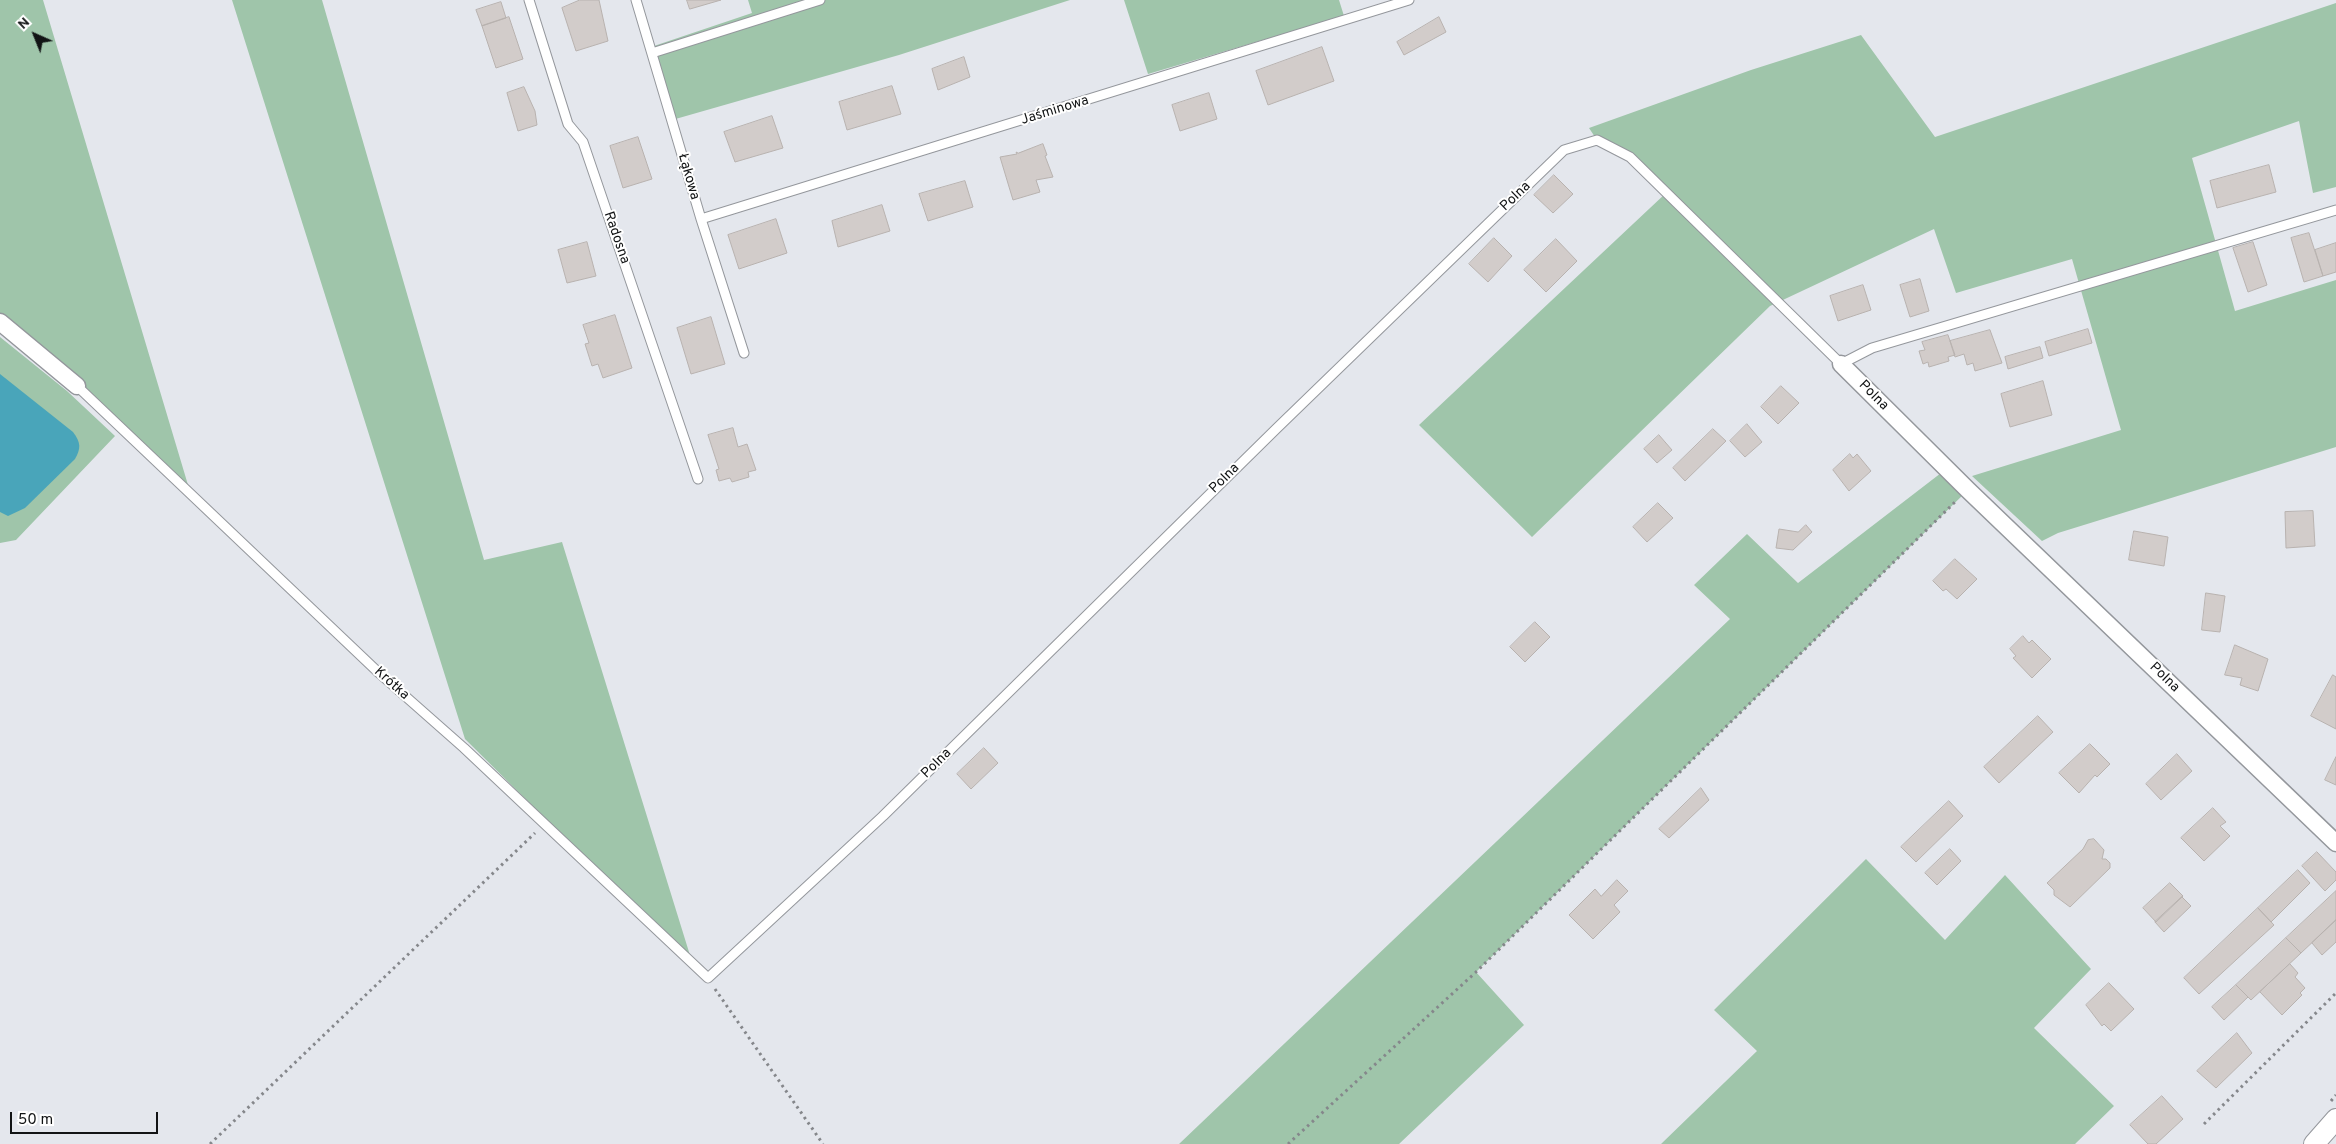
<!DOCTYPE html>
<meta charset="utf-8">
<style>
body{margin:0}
#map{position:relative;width:2336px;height:1144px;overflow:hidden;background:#e4e7ed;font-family:Overpass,sans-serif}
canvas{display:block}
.north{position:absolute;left:10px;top:10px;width:50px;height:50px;-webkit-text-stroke:4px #fff;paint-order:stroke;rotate:316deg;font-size:14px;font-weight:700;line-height:20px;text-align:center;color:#121415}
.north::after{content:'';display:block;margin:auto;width:18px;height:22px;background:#121415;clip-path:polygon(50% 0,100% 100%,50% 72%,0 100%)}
.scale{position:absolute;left:10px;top:1112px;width:148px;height:22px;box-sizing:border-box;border:2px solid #121415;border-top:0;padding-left:6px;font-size:15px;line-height:18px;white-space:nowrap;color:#121415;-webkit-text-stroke:4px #fff;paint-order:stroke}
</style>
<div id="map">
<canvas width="2336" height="1144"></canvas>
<div class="north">N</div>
<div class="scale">50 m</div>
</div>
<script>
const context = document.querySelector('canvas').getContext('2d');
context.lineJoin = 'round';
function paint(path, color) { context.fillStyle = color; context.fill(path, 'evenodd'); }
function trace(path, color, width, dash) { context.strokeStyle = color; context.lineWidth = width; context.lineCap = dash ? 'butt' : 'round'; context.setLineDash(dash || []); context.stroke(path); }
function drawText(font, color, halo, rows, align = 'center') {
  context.font = font + ' Overpass,sans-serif'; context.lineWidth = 4; context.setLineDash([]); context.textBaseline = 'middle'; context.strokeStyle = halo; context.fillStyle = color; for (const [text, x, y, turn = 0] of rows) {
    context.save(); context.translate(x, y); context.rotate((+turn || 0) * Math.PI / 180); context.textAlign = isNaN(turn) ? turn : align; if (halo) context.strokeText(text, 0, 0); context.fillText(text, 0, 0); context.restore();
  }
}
const green = new Path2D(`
 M 0,0 L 43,0 L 191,495 L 0,322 Z
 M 232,0 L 322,0 L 484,560 L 562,542 L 693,965 L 465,739 Z
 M 748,0 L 1070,0 L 899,55 L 672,120 L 654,46 L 752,13 Z
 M 1124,0 L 1339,0 L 1344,16 L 1148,74 Z
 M 2336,3 L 2336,187 L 2313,193 L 2299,121 L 2192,158 L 2235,311 L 2336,280 L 2336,447 L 2058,533 L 2042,541 L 1972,476 L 2121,430 L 2072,259 L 1956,293 L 1934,229 L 1770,306 L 1532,537 L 1419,425 L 1666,193 L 1630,157 L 1597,140 L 1589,128 L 1751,70 L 1861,35 L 1935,137 Z
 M 0,337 L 67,391 L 115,436 L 16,540 L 0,543 Z
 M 1941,473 L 1968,490 L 1476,972 L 1524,1025 L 1399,1144 L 1179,1144 L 1730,619 L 1694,585 L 1747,534 L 1798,583 Z
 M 1866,859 L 1945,940 L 2005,875 L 2091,969 L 2034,1028 L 2114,1106 L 2075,1144 L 1661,1144 L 1757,1051 L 1714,1010 Z`);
const water = new Path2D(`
 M 0,374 L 73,432 C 81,443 81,448 75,459 L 25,508 L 8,516 L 0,512 Z`);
const building = new Path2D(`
 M 580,0 L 599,0 L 608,41 L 576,51 L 562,8 Z
 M 687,0 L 721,0 L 690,9 Z
 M 501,2 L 506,18 L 482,26 L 476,10 Z
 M 509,17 L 523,59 L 496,68 L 482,26 Z
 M 1439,17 L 1446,32 L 1404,55 L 1397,42 Z
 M 1322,47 L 1334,81 L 1268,105 L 1256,71 Z
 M 964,57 L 970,77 L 938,90 L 932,69 Z
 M 892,86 L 901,114 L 847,130 L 839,102 Z
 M 524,87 L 535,111 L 537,125 L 518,131 L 507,93 Z
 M 1209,93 L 1217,119 L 1180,131 L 1172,105 Z
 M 772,116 L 783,148 L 735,162 L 724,132 Z
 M 638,137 L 652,179 L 623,188 L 610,146 Z
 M 1043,144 L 1047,155 L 1045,156 L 1053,177 L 1036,180 L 1040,192 L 1013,200 L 1000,157 L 1017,154 L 1016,152 L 1018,153 Z
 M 2269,165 L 2276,192 L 2217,208 L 2210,181 Z
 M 1554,175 L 1573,194 L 1553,213 L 1534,195 Z
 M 965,181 L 973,207 L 928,221 L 919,194 Z
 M 882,205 L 890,231 L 838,247 L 832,221 Z
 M 776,219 L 787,253 L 739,269 L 728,235 Z
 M 2309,233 L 2323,276 L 2304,282 L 2291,238 Z
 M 1494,238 L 1512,256 L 1488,282 L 1469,264 Z
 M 1556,239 L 1577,261 L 1546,292 L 1524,270 Z
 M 587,242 L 596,276 L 567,283 L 558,250 Z
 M 2253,242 L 2267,285 L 2248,292 L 2233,248 Z
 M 2336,243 L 2336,272 L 2323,276 L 2315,250 Z
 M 1920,279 L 1929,311 L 1910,317 L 1900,285 Z
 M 1863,285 L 1871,310 L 1838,321 L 1830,296 Z
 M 615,315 L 632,368 L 603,378 L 598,364 L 592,366 L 585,344 L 589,343 L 583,325 Z
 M 711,317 L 725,364 L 691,374 L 677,328 Z
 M 2088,329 L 2092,343 L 2049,356 L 2045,342 Z
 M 1990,330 L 2002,363 L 1975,371 L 1973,363 L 1967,365 L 1964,354 L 1955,357 L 1950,341 Z
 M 1948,335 L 1955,355 L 1948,357 L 1949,361 L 1929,367 L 1928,362 L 1923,364 L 1919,351 L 1925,350 L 1922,342 Z
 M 2040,347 L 2043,358 L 2008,369 L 2005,357 Z
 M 2043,381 L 2052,415 L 2010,427 L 2001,394 Z
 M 1781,386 L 1799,403 L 1778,424 L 1761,407 Z
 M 1747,424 L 1762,442 L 1745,457 L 1730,441 Z
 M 733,428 L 738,447 L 747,444 L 756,470 L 748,472 L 749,477 L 732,482 L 730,478 L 719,481 L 716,470 L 719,469 L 708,435 Z
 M 1713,429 L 1726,441 L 1685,481 L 1673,468 Z
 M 1659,435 L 1672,450 L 1657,463 L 1644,449 Z
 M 1850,454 L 1853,458 L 1857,454 L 1871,471 L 1849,491 L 1833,470 Z
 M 1658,503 L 1673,518 L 1647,542 L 1633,527 Z
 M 2313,511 L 2315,546 L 2286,548 L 2285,512 Z
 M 1806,525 L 1812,532 L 1793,550 L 1776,548 L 1779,529 L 1798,532 Z
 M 2134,531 L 2168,537 L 2164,566 L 2129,560 Z
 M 1955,559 L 1977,579 L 1957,599 L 1946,589 L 1943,591 L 1933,581 Z
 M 2206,593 L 2225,596 L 2220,632 L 2202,630 Z
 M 1535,622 L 1550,637 L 1525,662 L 1510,647 Z
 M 2023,636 L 2029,643 L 2032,640 L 2051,659 L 2032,678 L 2013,658 L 2016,656 L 2010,649 Z
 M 2235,645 L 2268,659 L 2258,691 L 2240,685 L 2242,678 L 2225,675 Z
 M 2333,675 L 2336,677 L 2336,729 L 2311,716 Z
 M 2038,716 L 2053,732 L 1999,783 L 1984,767 Z
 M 2090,744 L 2110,764 L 2097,777 L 2095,775 L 2079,793 L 2059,773 Z
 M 984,748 L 998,763 L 971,789 L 957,774 Z
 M 2177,754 L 2192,771 L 2161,800 L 2146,784 Z
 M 2336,757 L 2336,785 L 2325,780 Z
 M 1701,788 L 1709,800 L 1669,838 L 1659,829 Z
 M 1949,801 L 1963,816 L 1916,862 L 1901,847 Z
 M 2213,808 L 2226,822 L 2220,826 L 2230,836 L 2204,861 L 2181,838 Z
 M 2094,839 L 2104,850 L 2102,859 L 2106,859 L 2110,863 L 2110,868 L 2070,907 L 2054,895 L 2054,890 L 2047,883 L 2083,849 L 2088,840 Z
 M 1950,849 L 1961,861 L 1937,885 L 1925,873 Z
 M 2317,852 L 2336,872 L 2336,880 L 2325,891 L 2302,866 Z
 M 2298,870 L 2310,883 L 2271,922 L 2258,908 Z
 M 1617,880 L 1628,891 L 1614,905 L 1620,912 L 1593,939 L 1569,915 L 1595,889 L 1601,896 Z
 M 2170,883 L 2183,896 L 2156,922 L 2143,908 Z
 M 2336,891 L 2336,920 L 2301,953 L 2286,938 Z
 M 2182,897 L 2191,906 L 2164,932 L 2155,922 Z
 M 2258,908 L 2274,925 L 2199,994 L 2184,978 Z
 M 2336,920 L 2336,942 L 2322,955 L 2312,943 Z
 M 2286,938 L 2301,953 L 2251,1000 L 2236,985 Z
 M 2290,964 L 2298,973 L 2295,977 L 2305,988 L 2300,993 L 2302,995 L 2282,1015 L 2260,992 Z
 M 2109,983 L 2134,1009 L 2111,1031 L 2104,1024 L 2102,1026 L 2086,1005 Z
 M 2236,985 L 2248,997 L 2224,1020 L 2212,1007 Z
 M 2237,1033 L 2252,1053 L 2216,1088 L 2197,1071 Z
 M 2162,1096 L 2183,1119 L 2156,1144 L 2148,1144 L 2130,1125 Z`);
const path = new Path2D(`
 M 715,989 L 823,1144
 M 2331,1101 L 2336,1095
 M 2204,1124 L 2336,993
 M 210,1144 L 535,833
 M 1288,1144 L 1476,972 L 1956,501`);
const service = new Path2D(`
 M 529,0 L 568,124 L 583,142 L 698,479
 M 636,0 L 701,219 L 744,353
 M 652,53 L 820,0
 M 701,219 L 1409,0
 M 77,386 L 379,673 L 464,748 L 708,978 L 883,816 L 1276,429 L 1564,150 L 1597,140 L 1630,157 L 1841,364 L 1872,348 L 2336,210`);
const minor = new Path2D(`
 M 0,322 L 77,386
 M 1841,364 L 1968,490 L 2336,843`);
const tertiary = new Path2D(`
 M 2314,1144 L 2336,1119`);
const streetNames = [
 ["Jaśminowa",1055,111,-17],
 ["Łąkowa",688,177,74],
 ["Polna",1516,197,-44],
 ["Radosna",616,238,71],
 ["Polna",1873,396,45],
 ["Polna",1225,479,-45],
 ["Polna",2164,678,44],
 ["Krótka",391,684,42],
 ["Polna",937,764,-45]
];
paint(green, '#9fc5aa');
paint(water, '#49a5ba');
paint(building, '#d2ccca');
trace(building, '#b8b2af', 1);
trace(service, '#94979c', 11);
trace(minor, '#94979c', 19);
trace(tertiary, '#94979c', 22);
trace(path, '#85878b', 3, [2.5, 4]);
trace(service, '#fff', 9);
trace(minor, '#fff', 16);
trace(tertiary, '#fff', 20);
drawText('14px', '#121415', '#fff', streetNames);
</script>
